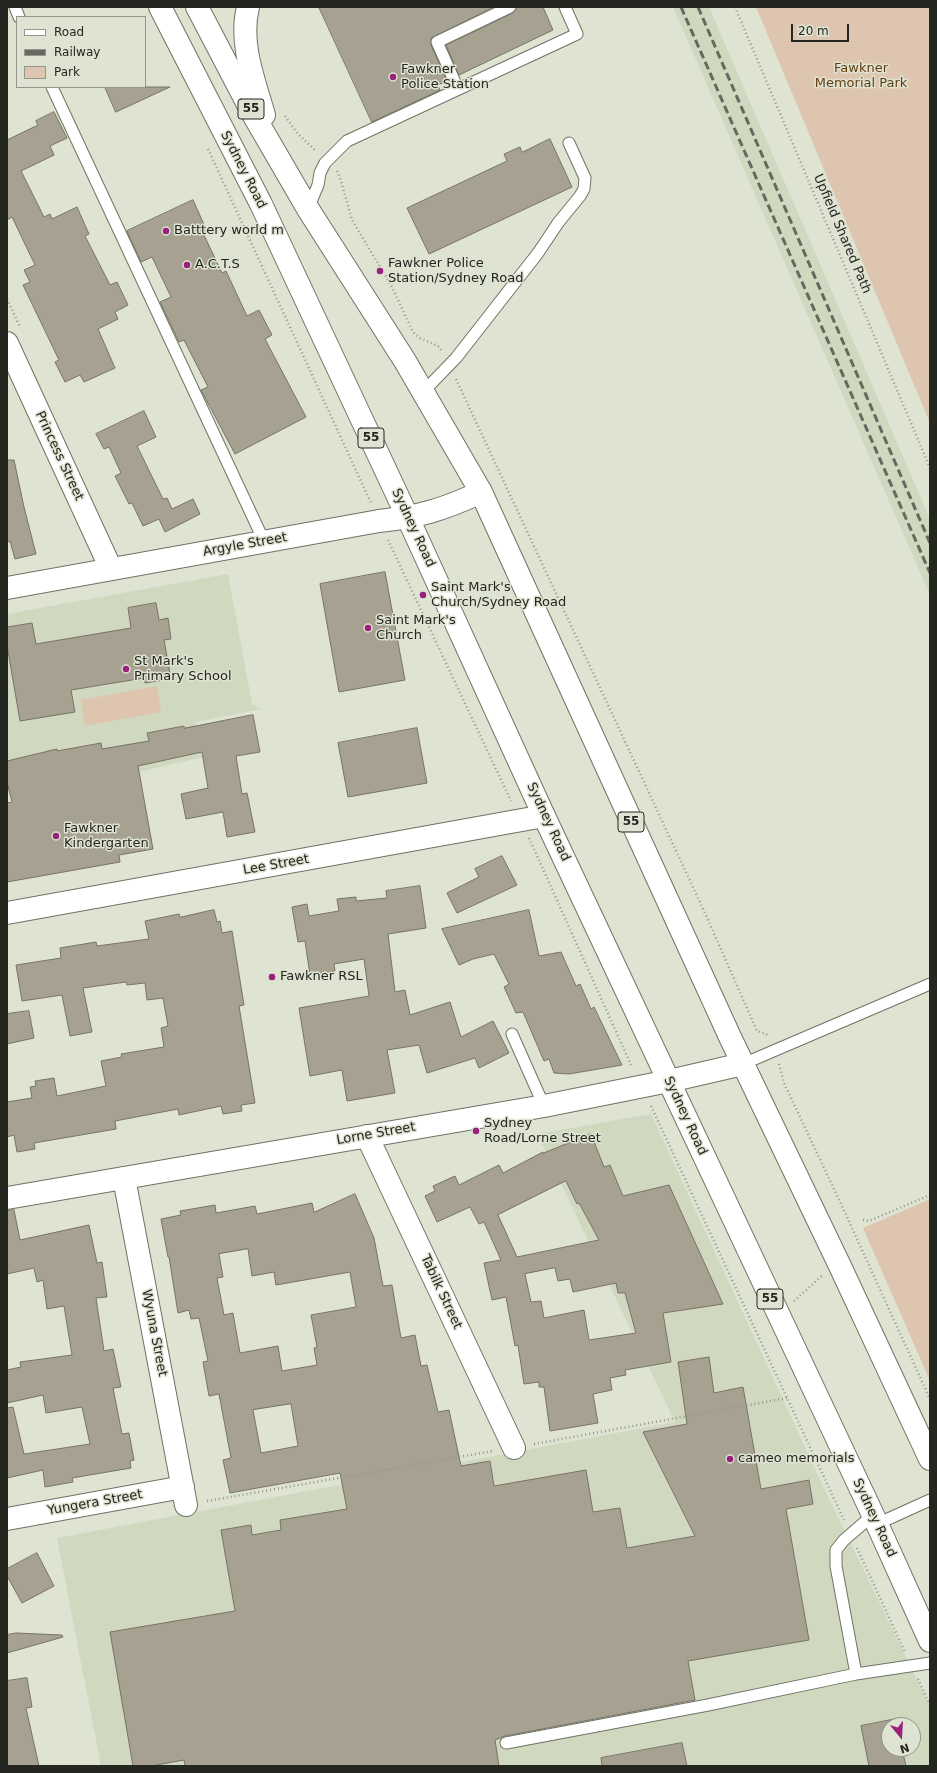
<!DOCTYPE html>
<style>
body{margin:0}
#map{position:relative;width:937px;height:1773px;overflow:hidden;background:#dee3d2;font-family:"DejaVu Sans",sans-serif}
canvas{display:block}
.frame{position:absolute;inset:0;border:8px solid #242620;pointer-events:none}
.legend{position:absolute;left:16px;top:16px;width:130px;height:72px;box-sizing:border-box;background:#dee3d2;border:1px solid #94978b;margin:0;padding:5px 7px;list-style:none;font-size:12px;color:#242620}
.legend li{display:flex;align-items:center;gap:8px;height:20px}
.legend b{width:20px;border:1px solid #94978b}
.north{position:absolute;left:881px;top:1717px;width:40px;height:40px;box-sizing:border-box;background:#dee3d2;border:1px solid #94978b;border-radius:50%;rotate:162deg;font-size:11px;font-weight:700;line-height:16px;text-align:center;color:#242620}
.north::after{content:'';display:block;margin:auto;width:14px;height:18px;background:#98217c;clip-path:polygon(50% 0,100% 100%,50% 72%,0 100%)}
.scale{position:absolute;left:791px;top:24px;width:58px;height:18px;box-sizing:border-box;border:2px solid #242620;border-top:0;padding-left:5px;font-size:12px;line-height:14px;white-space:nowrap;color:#242620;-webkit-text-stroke:3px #dee3d2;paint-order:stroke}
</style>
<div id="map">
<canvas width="937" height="1773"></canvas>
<div class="frame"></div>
<ul class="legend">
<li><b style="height:5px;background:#fff"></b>Road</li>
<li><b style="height:5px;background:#66695f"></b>Railway</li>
<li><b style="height:11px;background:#dec5af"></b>Park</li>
</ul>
<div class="north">N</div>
<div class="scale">20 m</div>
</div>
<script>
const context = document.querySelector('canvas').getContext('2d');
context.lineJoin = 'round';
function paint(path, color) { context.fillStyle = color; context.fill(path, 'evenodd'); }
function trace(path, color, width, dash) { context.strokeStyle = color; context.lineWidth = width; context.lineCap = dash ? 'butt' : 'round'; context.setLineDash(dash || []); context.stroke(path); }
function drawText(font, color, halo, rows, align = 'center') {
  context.font = font + ' "DejaVu Sans",sans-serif'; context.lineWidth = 3; context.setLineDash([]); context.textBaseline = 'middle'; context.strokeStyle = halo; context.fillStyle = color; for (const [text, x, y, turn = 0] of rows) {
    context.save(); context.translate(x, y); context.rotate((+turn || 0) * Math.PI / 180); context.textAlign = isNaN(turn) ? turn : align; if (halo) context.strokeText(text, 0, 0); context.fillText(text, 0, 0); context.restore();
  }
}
const built = new Path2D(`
 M 673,7 L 709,7 L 930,519 L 930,595 Z
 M 228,574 L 252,704 L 261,709 L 196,722 L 203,757 L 143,771 L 10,795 L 7,788 L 7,614 Z
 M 651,1114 L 829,1499 L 930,1706 L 930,1766 L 101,1766 L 57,1538 L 675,1422 L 537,1134 ZM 889,1725 L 913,1725 L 913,1749 L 889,1749 Z`);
const green = new Path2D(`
 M 756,7 L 930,7 L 930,423 Z
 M 157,686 L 161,712 L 85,726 L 81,700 Z
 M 930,1199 L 930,1381 L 863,1228 Z`);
const building = new Path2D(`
 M 319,7 L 494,7 L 431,38 L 431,45 L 447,81 L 438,85 L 440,90 L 372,122 Z
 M 517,7 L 543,7 L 553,30 L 459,75 L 446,45 L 513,13 Z
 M 105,87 L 170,87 L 116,112 Z
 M 54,112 L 67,138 L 50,146 L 54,155 L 21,171 L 44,217 L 50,214 L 52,219 L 77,207 L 89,234 L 85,236 L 110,285 L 117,282 L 128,305 L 115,312 L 118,319 L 98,329 L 115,368 L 84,382 L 80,375 L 65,382 L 55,362 L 59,360 L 23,285 L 30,282 L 24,270 L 35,265 L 12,217 L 7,220 L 7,140 L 38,125 L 36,121 Z
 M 550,139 L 572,187 L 429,254 L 407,208 L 507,161 L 504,154 L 520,147 L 522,152 Z
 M 193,200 L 207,231 L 203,233 L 222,273 L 226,271 L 247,316 L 259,310 L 272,335 L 265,339 L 306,417 L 235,454 L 201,390 L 208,387 L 184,340 L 179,342 L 160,302 L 171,297 L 152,257 L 141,262 L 127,231 Z
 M 144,411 L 156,437 L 137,446 L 163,499 L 167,498 L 172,509 L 193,499 L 200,514 L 165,532 L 159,519 L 143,526 L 132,503 L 129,504 L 115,476 L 121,473 L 109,447 L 104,449 L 96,434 Z
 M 7,460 L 14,460 L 24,507 L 36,554 L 15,559 L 10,541 L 7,542 Z
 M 385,572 L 405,680 L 339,692 L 320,584 Z
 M 156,603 L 159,620 L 168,618 L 171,639 L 164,640 L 171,679 L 145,683 L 144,678 L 71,690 L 75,712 L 20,721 L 7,645 L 7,627 L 32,623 L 36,644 L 131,628 L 128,608 Z
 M 253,715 L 260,752 L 236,756 L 242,794 L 247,793 L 255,832 L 227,837 L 223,812 L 186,819 L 181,794 L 208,788 L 202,752 L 138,766 L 153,849 L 119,855 L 120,862 L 7,882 L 7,803 L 12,802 L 7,782 L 7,761 L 57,749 L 57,751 L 101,743 L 102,749 L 149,741 L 147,733 L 184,726 L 184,728 Z
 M 417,728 L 427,783 L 348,797 L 338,743 Z
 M 502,856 L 517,885 L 457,913 L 447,893 L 479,877 L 475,869 Z
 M 420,886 L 426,928 L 388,934 L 395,992 L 405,990 L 410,1015 L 450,1002 L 461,1037 L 493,1021 L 509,1053 L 479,1068 L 475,1058 L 427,1073 L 419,1045 L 387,1050 L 395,1093 L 347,1101 L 342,1070 L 310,1076 L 299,1008 L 369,996 L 364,959 L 334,964 L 335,971 L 310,975 L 305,941 L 298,942 L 292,907 L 307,904 L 309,916 L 339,911 L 337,899 L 356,897 L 356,901 L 387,898 L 386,891 Z
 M 214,910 L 217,922 L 220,921 L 222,933 L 232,931 L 244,1005 L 239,1006 L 255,1103 L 241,1105 L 242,1111 L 223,1114 L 221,1106 L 179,1115 L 178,1109 L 115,1121 L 116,1129 L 34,1143 L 35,1149 L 17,1152 L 14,1135 L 7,1137 L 7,1102 L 32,1098 L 30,1087 L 36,1086 L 35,1081 L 54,1078 L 57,1096 L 106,1086 L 101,1061 L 122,1057 L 121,1054 L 164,1047 L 161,1028 L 168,1026 L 163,998 L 147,1000 L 145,983 L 127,985 L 126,982 L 83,988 L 92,1032 L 70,1036 L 62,995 L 22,1001 L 16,965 L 61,958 L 60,948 L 96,942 L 97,946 L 149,939 L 145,921 L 179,914 L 180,917 Z
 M 529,910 L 539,956 L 561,952 L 576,986 L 580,984 L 591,1009 L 594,1007 L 622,1065 L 569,1074 L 554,1073 L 549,1059 L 544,1061 L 523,1012 L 516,1013 L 504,987 L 509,984 L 494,954 L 473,959 L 459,965 L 442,929 Z
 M 29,1011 L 34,1038 L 7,1044 L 7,1014 Z
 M 591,1134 L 604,1167 L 610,1165 L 623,1196 L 669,1185 L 723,1304 L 663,1313 L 671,1362 L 625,1370 L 626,1375 L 610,1378 L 612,1390 L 593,1394 L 598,1423 L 550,1431 L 544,1387 L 539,1387 L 539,1382 L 524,1384 L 518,1345 L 515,1346 L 506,1297 L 492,1300 L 484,1263 L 501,1260 L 484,1222 L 479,1224 L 470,1207 L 437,1222 L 425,1196 L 435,1191 L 433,1186 L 455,1176 L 459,1185 L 499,1165 L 503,1173 L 543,1152 L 543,1153 ZM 566,1181 L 577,1204 L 579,1203 L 599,1240 L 517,1257 L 498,1215 ZM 555,1268 L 558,1281 L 570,1279 L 573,1292 L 616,1283 L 618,1293 L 625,1293 L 636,1333 L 589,1340 L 584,1310 L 544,1318 L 541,1301 L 531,1302 L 525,1274 Z
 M 355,1194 L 374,1238 L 383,1286 L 392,1285 L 401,1338 L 415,1335 L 421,1366 L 427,1365 L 438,1412 L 449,1410 L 461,1466 L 490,1461 L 494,1486 L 586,1470 L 593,1512 L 620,1508 L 627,1548 L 695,1536 L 643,1432 L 687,1424 L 678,1362 L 709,1357 L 714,1393 L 743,1387 L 761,1489 L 809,1480 L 813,1504 L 786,1509 L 809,1640 L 688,1661 L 695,1700 L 505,1736 L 495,1740 L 499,1766 L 185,1766 L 184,1760 L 151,1766 L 133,1766 L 110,1632 L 235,1611 L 221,1530 L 251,1525 L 252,1535 L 281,1530 L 280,1520 L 347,1509 L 340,1473 L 230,1493 L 223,1460 L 231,1458 L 219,1394 L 209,1396 L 203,1362 L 208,1361 L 199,1318 L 191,1319 L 189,1310 L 178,1313 L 169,1257 L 168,1257 L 161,1219 L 181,1215 L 180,1211 L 215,1205 L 216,1213 L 255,1206 L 257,1214 L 312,1203 L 314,1212 ZM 248,1249 L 252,1276 L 274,1272 L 276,1285 L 350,1272 L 356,1307 L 311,1315 L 317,1347 L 314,1348 L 317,1365 L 282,1371 L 278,1346 L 240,1353 L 233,1313 L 224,1315 L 217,1278 L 223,1277 L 219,1254 ZM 291,1404 L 298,1446 L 261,1453 L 253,1410 Z
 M 14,1210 L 20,1240 L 89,1225 L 97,1263 L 102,1262 L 107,1297 L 96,1298 L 104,1351 L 113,1349 L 121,1387 L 113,1388 L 122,1434 L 129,1433 L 134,1460 L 130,1461 L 131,1468 L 72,1478 L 73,1482 L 45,1487 L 43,1470 L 7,1478 L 7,1408 L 13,1407 L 24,1454 L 90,1444 L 82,1407 L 46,1413 L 43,1395 L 7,1403 L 7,1370 L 21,1367 L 20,1362 L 72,1355 L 64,1306 L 47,1309 L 43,1280 L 37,1282 L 34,1268 L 7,1274 L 7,1211 Z
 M 37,1553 L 54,1586 L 22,1603 L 7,1576 L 7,1569 Z
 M 16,1633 L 62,1635 L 63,1637 L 7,1653 L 7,1635 Z
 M 27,1678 L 32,1707 L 26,1708 L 39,1766 L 7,1766 L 7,1681 Z
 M 896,1719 L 898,1725 L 889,1725 L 889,1749 L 902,1749 L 906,1766 L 869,1766 L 861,1726 Z
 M 682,1743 L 687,1766 L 602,1766 L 601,1758 Z`);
const path = new Path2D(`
 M 735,7 L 930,468
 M 285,116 L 298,134 L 316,151
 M 208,149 L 371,503
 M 337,171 L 341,181 L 352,220 L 391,285 L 413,332 L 420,338 L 438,346 L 442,351
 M 7,299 L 20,327
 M 456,379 L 705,913 L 757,1031 L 766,1034 L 768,1037
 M 388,540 L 511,801
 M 529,838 L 632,1067
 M 779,1064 L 784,1083 L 842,1206 L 930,1399
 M 651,1106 L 844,1520
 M 863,1220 L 869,1221 L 930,1195
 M 794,1301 L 823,1275
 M 534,1444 L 787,1398
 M 207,1501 L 493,1451
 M 857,1548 L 905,1652
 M 918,1679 L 930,1705`);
const lane = new Path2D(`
 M 15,7 L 19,17
 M 52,87 L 264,541
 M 458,89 L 437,42 L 510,7
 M 308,209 L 318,185 L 320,173 L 325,163 L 347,141 L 577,34 L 565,7
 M 423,392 L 456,358 L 538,253 L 558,223 L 580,196 L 584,189 L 585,178 L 569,143
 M 512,1034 L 544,1106
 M 743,1064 L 930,984
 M 877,1524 L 930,1500
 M 856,1674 L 836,1566 L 836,1550 L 844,1540 L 873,1515
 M 506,1743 L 708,1705 L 856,1674 L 930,1663`);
const street = new Path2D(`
 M 7,343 L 111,569
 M 7,588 L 379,521 C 419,517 445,509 481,492
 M 7,913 L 544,816
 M 367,1136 L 514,1448
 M 124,1178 L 186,1505
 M 7,1519 L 183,1487`);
const secondary = new Path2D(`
 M 7,1198 L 544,1106 L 669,1081 L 743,1064`);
const highway = new Path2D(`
 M 160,7 L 261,204 L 408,518 L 544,816 L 873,1515 L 930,1641
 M 197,7 L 254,116 L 308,209 L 405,361 L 481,492 L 730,1037 L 840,1266 L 930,1459
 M 248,7 C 239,43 254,80 264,115`);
const rail = new Path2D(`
 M 681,7 L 930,573
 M 698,7 L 930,543`);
const markers = [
 [393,77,4,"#98217c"],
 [166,231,4,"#98217c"],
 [187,265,4,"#98217c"],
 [380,271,4,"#98217c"],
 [423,595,4,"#98217c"],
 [368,628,4,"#98217c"],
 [126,669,4,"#98217c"],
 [56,836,4,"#98217c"],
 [272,977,4,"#98217c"],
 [476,1131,4,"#98217c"],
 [730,1459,4,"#98217c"]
];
const shields = [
 [251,109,26],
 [371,438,26],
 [631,822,26],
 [770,1299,26]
];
const shieldNames = [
 ["55",251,109],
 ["55",371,438],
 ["55",631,822],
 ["55",770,1299]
];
const parkNames = [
 ["Fawkner",861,69],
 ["Memorial Park",861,84]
];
const poiNames = [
 ["Fawkner",401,70],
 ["Police Station",401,85],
 ["Batttery world m",174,231],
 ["Fawkner Police",388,264],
 ["Station/Sydney Road",388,279],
 ["A.C.T.S",195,265],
 ["Saint Mark's",431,588],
 ["Church/Sydney Road",431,603],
 ["Saint Mark's",376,621],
 ["Church",376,636],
 ["St Mark's",134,662],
 ["Primary School",134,677],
 ["Fawkner",64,829],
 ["Kindergarten",64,844],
 ["Fawkner RSL",280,977],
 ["Sydney",484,1124],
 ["Road/Lorne Street",484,1139],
 ["cameo memorials",738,1459]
];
const streetNames = [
 ["Sydney Road",243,170,63],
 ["Upfield Shared Path",842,234,67],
 ["Princess Street",59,456,65],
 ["Sydney Road",413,528,65],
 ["Argyle Street",245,545,-10],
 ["Sydney Road",548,822,65],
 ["Lee Street",276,865,-10],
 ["Sydney Road",685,1116,65],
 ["Lorne Street",376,1134,-10],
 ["Tabilk Street",441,1292,65],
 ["Wyuna Street",154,1333,79],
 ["Yungera Street",95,1503,-10],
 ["Sydney Road",874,1518,65]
];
paint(built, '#d1d8c0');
paint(green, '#dec5af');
paint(building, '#a6a191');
trace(building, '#787365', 1);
trace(lane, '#6e7364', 13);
trace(street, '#6e7364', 24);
trace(secondary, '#6e7364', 24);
trace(highway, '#6e7364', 24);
trace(path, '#93978b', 2.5, [1, 3]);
trace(lane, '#fff', 11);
trace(street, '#fff', 22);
trace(secondary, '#fff', 22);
trace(highway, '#fff', 22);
trace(rail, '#66695f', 3, [8, 4]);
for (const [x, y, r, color] of markers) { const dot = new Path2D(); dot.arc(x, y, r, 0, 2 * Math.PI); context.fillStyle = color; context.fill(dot); trace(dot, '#dee3d2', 1.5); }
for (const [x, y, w] of shields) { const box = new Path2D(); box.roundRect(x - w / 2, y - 10, w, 20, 3); context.fillStyle = '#dee3d2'; context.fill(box); trace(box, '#242620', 1); }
drawText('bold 12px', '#242620', null, shieldNames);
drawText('13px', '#653d12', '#dee3d2', parkNames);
drawText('13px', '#242620', '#dee3d2', poiNames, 'left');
drawText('13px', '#242620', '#dee3d2', streetNames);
</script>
